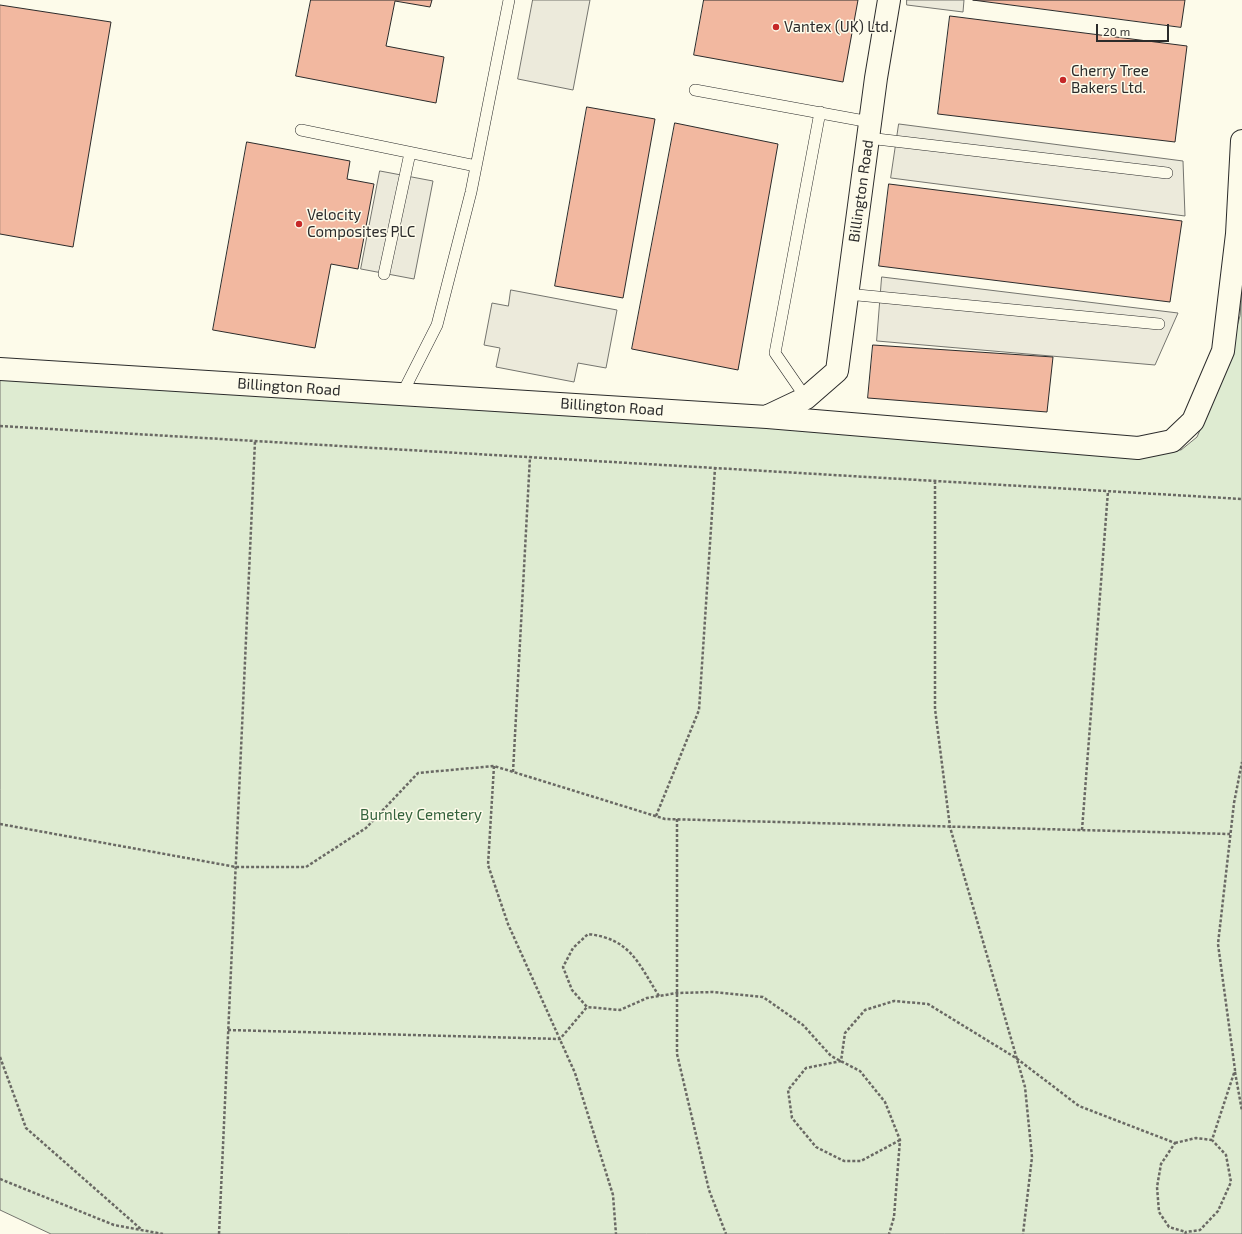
<!DOCTYPE html>
<style>
body{margin:0}
#map{position:relative;width:1242px;height:1234px;overflow:hidden;background:#fdfbea;font-family:"Exo 2",sans-serif}
canvas{display:block}
.scale{position:absolute;left:1096px;top:24px;width:73px;height:18px;box-sizing:border-box;border:2px solid #2b2b2b;border-top:0;padding-left:5px;font-size:12px;line-height:14px;white-space:nowrap;color:#2b2b2b;-webkit-text-stroke:3px #fdfbea;paint-order:stroke}
</style>
<div id="map">
<canvas width="1242" height="1234"></canvas>
<div class="scale">20 m</div>
</div>
<script>
const context = document.querySelector('canvas').getContext('2d');
context.lineJoin = 'round';
function paint(path, color) { context.fillStyle = color; context.fill(path, 'evenodd'); }
function trace(path, color, width, dash) { context.strokeStyle = color; context.lineWidth = width; context.lineCap = dash ? 'butt' : 'round'; context.setLineDash(dash || []); context.stroke(path); }
function drawText(font, color, halo, rows, align = 'center') {
  context.font = font + ' "Exo 2",sans-serif'; context.lineWidth = 3; context.setLineDash([]); context.textBaseline = 'middle'; context.strokeStyle = halo; context.fillStyle = color; for (const [text, x, y, turn = 0] of rows) {
    context.save(); context.translate(x, y); context.rotate((+turn || 0) * Math.PI / 180); context.textAlign = isNaN(turn) ? turn : align; if (halo) context.strokeText(text, 0, 0); context.fillText(text, 0, 0); context.restore();
  }
}
const green = new Path2D(`
 M 1242,286 L 1242,1234 L 51,1234 L 0,1210 L 0,369 L 1181,450 L 1197,437 L 1220,385 L 1240,316 Z`);
const parking = new Path2D(`
 M 533,0 L 590,0 L 573,90 L 518,79 Z
 M 907,0 L 964,0 L 963,12 L 907,5 Z
 M 899,124 L 1183,161 L 1185,216 L 891,178 Z
 M 380,171 L 433,181 L 414,279 L 361,269 Z
 M 882,277 L 1178,313 L 1155,365 L 877,341 Z
 M 511,290 L 617,310 L 606,368 L 578,363 L 574,382 L 496,367 L 500,348 L 484,345 L 492,303 L 508,306 Z`);
const building = new Path2D(`
 M 311,0 L 432,0 L 430,7 L 395,1 L 386,46 L 444,57 L 436,103 L 296,76 Z
 M 704,0 L 858,0 L 843,82 L 694,55 Z
 M 973,0 L 1185,0 L 1181,27 Z
 M 0,5 L 111,22 L 73,247 L 0,234 Z
 M 950,16 L 1187,46 L 1175,142 L 938,114 Z
 M 587,107 L 655,119 L 623,298 L 555,286 Z
 M 675,123 L 778,144 L 738,370 L 632,349 Z
 M 247,142 L 350,161 L 347,179 L 374,184 L 358,269 L 331,264 L 315,348 L 213,330 Z
 M 889,184 L 1182,221 L 1170,302 L 879,266 Z
 M 873,345 L 1053,357 L 1047,412 L 868,398 Z`);
const path = new Path2D(`
 M 0,426 L 1242,499
 M 935,481 L 935,709 L 950,827 L 1025,1087 L 1032,1157 L 1023,1234
 M 494,766 L 488,865 L 508,924 L 575,1073 L 613,1195 L 616,1234
 M 513,772 L 530,457
 M 656,816 L 699,710 L 715,468
 M 677,819 L 677,1054 L 709,1190 L 726,1234
 M 0,824 L 236,867 L 306,867 L 366,828 L 418,773 L 494,766 L 665,819 L 1230,834
 M 1082,830 L 1108,491
 M 659,996 C 638,963 631,939 588,934 L 573,948 L 563,967 L 572,990 L 587,1007 L 620,1010 L 647,998 L 677,993 L 713,992 L 763,997 L 803,1025 L 831,1056 L 860,1071 L 885,1102 L 900,1140 L 894,1217 L 889,1234
 M 228,1030 L 560,1039 L 587,1007
 M 0,1057 L 26,1128 L 142,1230
 M 1235,1072 L 1242,1111
 M 900,1140 L 861,1161 L 844,1161 L 816,1147 L 792,1118 L 788,1090 L 806,1068 L 841,1061 L 845,1033 L 865,1010 L 894,1001 L 928,1004 L 1016,1058 L 1079,1106 L 1175,1143 L 1161,1164 L 1157,1187 L 1159,1212 L 1169,1227 L 1186,1232
 M 1175,1143 L 1196,1138 L 1212,1140
 M 0,1179 L 114,1225 L 163,1234
 M 219,1234 L 255,441
 M 1185,1234 L 1186,1232 L 1200,1230 L 1218,1211 L 1231,1182 L 1226,1155 L 1212,1140 L 1235,1070 L 1218,944 L 1234,803 L 1242,762`);
const lane = new Path2D(`
 M 695,90 L 870,122
 M 301,130 L 476,166
 M 868,138 L 1167,173
 M 384,274 L 410,153
 M 847,294 L 1159,324
 M 402,394 L 437,325 L 471,192 L 509,0
 M 806,398 L 775,353 L 820,112`);
const street = new Path2D(`
 M 0,369 L 767,417 L 1138,448 L 1172,441 L 1193,421 L 1223,351 L 1237,234 L 1242,141
 M 768,416 L 806,398 L 837,371 L 876,78 L 889,0`);
const markers = [
 [776,27,4,"#c62828"],
 [1063,80,4,"#c62828"],
 [299,224,4,"#c62828"]
];
const poiNames = [
 ["Vantex (UK) Ltd.",784,27],
 ["Cherry Tree",1071,71],
 ["Bakers Ltd.",1071,88],
 ["Velocity",307,215],
 ["Composites PLC",307,232]
];
const streetNames = [
 ["Billington Road",861,191,-82],
 ["Billington Road",289,387,4],
 ["Billington Road",612,407,4]
];
const parkNames = [
 ["Burnley Cemetery",421,815]
];
paint(green, '#deebd1');
trace(green, '#74746e', 1);
paint(parking, '#eceadb');
trace(parking, '#74746e', 1);
paint(building, '#f2b8a0');
trace(building, '#2b2b2b', 1);
trace(lane, '#2b2b2b', 12);
trace(street, '#2b2b2b', 24);
trace(path, '#6a6964', 2.5, [3, 2]);
trace(lane, '#fdfbea', 11);
trace(street, '#fdfbea', 22);
for (const [x, y, r, color] of markers) { const dot = new Path2D(); dot.arc(x, y, r, 0, 2 * Math.PI); context.fillStyle = color; context.fill(dot); trace(dot, '#fdfbea', 1.5); }
drawText('15px', '#2b2b2b', '#fdfbea', poiNames, 'left');
drawText('15px', '#2b2b2b', '#fdfbea', streetNames);
drawText('15px', '#34623c', '#fdfbea', parkNames);
</script>
